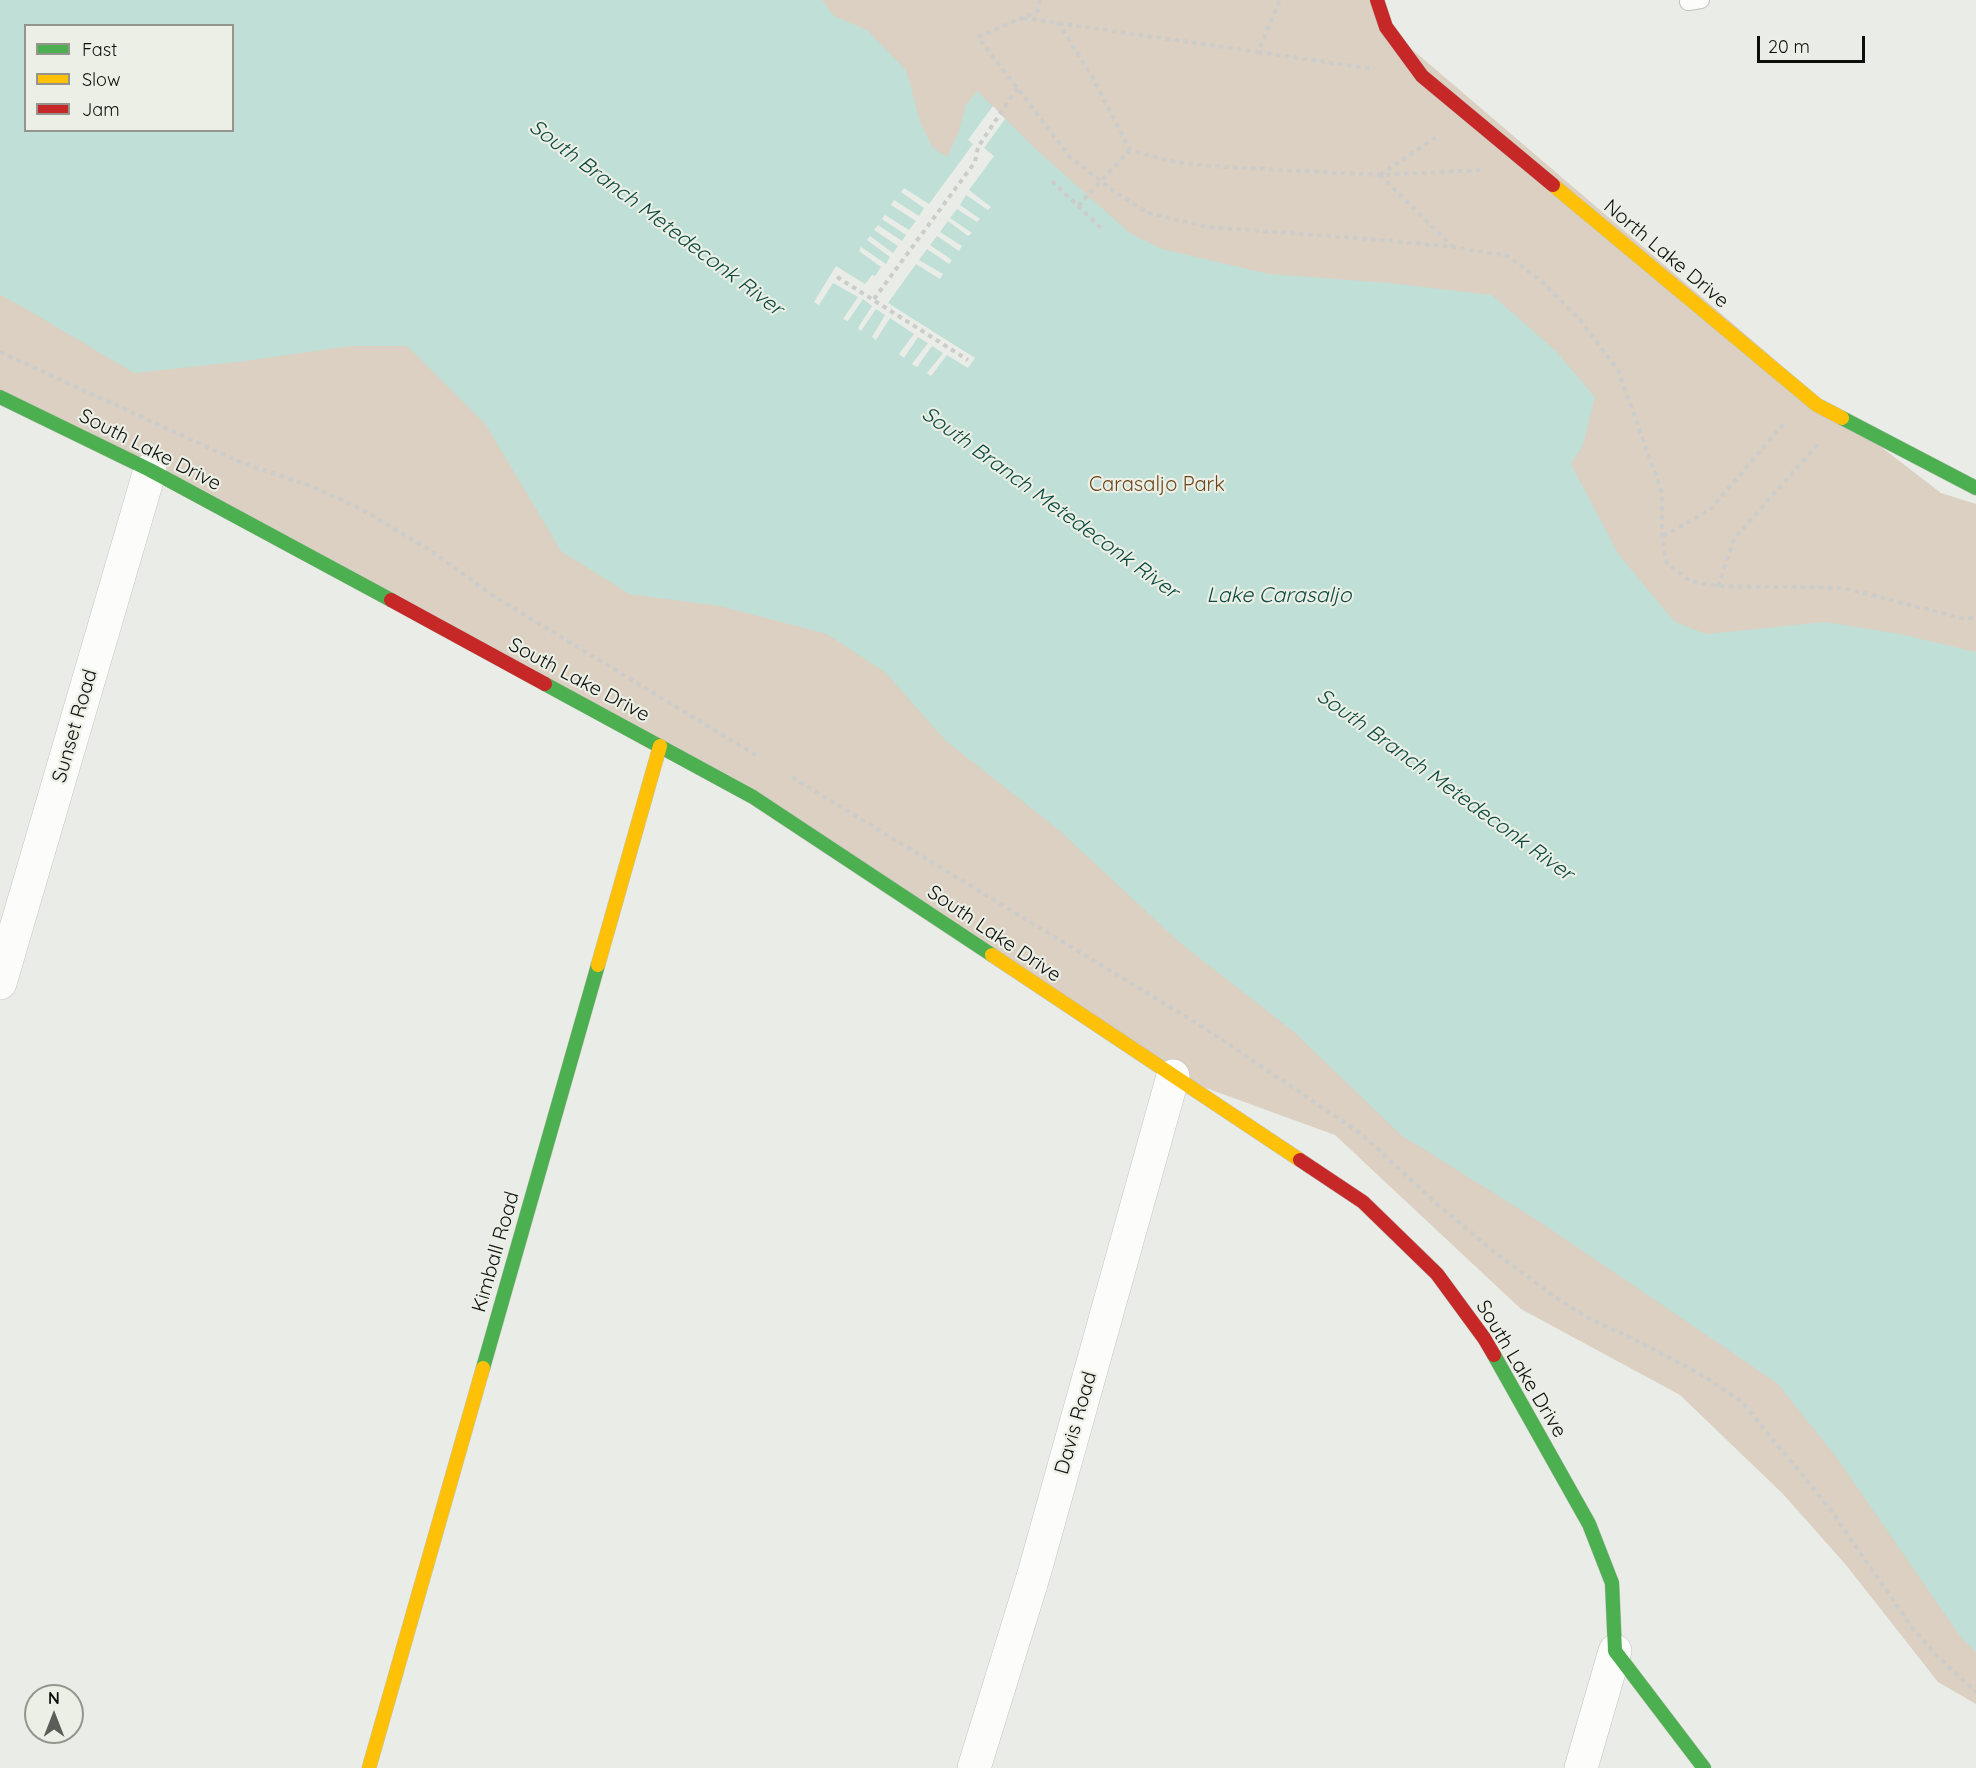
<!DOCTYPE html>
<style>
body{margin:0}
#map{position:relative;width:1976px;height:1768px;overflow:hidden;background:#eaede7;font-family:Quicksand,sans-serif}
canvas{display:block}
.legend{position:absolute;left:24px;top:24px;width:210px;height:108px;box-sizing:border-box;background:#ebefe5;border:2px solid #93958e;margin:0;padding:8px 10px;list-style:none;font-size:18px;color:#0e0f0c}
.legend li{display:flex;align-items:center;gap:12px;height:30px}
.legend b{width:30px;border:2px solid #93958e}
.north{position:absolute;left:24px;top:1684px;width:60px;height:60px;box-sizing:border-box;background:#ebefe5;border:2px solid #93958e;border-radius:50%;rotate:0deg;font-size:16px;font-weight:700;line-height:24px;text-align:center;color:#0e0f0c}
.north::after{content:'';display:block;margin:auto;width:21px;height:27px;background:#5b5d59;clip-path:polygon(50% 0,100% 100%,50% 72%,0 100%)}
.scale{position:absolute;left:1757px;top:36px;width:108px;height:27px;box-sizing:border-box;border:3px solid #0e0f0c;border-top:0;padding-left:8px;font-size:18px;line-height:21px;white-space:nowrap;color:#0e0f0c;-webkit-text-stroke:4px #ebefe5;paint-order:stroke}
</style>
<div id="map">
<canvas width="1976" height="1768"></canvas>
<ul class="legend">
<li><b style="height:8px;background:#4caf50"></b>Fast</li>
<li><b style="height:8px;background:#ffc107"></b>Slow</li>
<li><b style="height:8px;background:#c62828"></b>Jam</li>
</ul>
<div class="north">N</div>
<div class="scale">20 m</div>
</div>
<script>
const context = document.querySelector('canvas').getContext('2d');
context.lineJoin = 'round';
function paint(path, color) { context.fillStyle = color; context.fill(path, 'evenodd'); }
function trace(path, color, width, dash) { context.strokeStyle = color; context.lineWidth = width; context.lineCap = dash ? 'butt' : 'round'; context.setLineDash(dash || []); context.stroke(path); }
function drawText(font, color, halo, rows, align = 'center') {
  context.font = font + ' Quicksand,sans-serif'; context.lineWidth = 4.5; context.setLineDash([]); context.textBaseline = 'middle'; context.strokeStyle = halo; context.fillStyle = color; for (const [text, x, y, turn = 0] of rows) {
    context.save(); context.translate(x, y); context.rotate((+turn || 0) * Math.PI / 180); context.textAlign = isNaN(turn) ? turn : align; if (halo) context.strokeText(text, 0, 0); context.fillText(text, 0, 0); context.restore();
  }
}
const green = new Path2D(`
 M 0,0 L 1377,0 L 1386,27 L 1842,417 L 1941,493 L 1976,504 L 1976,1704 L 1938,1682 L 1846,1565 L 1783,1494 L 1680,1395 L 1521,1309 L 1335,1135 L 1173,1076 L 753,797 L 0,397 ZM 26,26 L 232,26 L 232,130 L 26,130 Z`);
const water = new Path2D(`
 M 0,0 L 822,0 L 834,16 L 867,30 L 906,70 L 920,121 L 932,147 L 947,157 L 958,134 L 966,105 L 977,91 L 1039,152 L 1131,234 L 1162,249 L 1269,274 L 1389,283 L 1492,295 L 1555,350 L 1595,397 L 1583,445 L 1571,464 L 1619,555 L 1675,622 L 1706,634 L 1825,622 L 1900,634 L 1976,652 L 1976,1652 L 1960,1636 L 1837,1458 L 1777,1383 L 1540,1222 L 1401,1135 L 1294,1032 L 1179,942 L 1060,831 L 945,740 L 886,673 L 827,634 L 720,606 L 629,594 L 561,551 L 486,425 L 407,346 L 351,346 L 237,362 L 134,373 L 23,307 L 0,295 ZM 26,26 L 232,26 L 232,130 L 26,130 Z`);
const pier = new Path2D(`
 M 993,106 L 1005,119 L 984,148 L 994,156 L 969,190 L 991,207 L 988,210 L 966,195 L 960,205 L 980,219 L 977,222 L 957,209 L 950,218 L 972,233 L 968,236 L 948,221 L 940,232 L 962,246 L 959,251 L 937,236 L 930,245 L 952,260 L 949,264 L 927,249 L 919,260 L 943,274 L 940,279 L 916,264 L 888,303 L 975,358 L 968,368 L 947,355 L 931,376 L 927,373 L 943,353 L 932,346 L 917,367 L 912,364 L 928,343 L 918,337 L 904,358 L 899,354 L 914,334 L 890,318 L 876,340 L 872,337 L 885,315 L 876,309 L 861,331 L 858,328 L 872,306 L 863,299 L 848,321 L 843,319 L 858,297 L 833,283 L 819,305 L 814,302 L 836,266 L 865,284 L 872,275 L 875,276 L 881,267 L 859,251 L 861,247 L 886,264 L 890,257 L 867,240 L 870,236 L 893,253 L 898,246 L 874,230 L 878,225 L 902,241 L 906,235 L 882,219 L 885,215 L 909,230 L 916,221 L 891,205 L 894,200 L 919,216 L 924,208 L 901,192 L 904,188 L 929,204 L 973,144 L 968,140 Z`);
const path = new Path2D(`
 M 1040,0 L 1038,11 L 978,37 L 1070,157 L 1115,192 L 1148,213 L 1208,227 L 1370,239 L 1453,247 L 1508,256 L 1541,281 L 1580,320 L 1618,370 L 1662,493 L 1662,537 L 1667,563 L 1690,581 L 1718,586 L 1844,588 L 1961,618 L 1976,618
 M 1023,18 L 1258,52 L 1280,0
 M 1058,22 L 1094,80 L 1130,150 L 1170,161 L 1208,166 L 1380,175 L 1480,170
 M 1258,52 L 1373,69
 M 1380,175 L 1439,135
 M 1380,175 L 1453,247
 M 1052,181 L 1102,229
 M 1078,206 L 1130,150
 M 837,277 L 968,360
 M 874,299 L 975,162 L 978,147 L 1017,88
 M 0,352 L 240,462 L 311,486 L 363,510 L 431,551 L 492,595 L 757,756
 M 1663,536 L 1710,510 L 1785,422
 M 1718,586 L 1734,539 L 1818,444
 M 792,777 L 1206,1029 L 1360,1133 L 1436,1203 L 1493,1251 L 1555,1297 L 1590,1319 L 1633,1339 L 1697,1372 L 1741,1401 L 1827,1505 L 1914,1630 L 1936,1655 L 1976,1692`);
const lane = new Path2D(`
 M 1688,2 L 1701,0`);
const street = new Path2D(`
 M 0,983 L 150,470
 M 974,1768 L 1034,1574 L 1173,1076
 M 1581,1768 L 1615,1651`);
const fast = new Path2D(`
 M 0,397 L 150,470 L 391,600
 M 1842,418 L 1976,488
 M 545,684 L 753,797 L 992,955
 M 1494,1355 L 1589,1524 L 1612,1583 L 1615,1651 L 1704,1768
 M 483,1368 L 598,965`);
const slow = new Path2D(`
 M 1553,185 L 1817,405 L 1842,418
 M 992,955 L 1300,1160
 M 598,965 L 660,746
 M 369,1768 L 483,1368`);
const jam = new Path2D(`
 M 1377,0 L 1386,27 L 1422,76 L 1553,185
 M 391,600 L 545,684
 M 1300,1160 L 1363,1202 L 1437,1274 L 1484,1338 L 1494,1355`);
const streetNames = [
 ["North Lake Drive",1666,254,40],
 ["South Lake Drive",150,450,27],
 ["South Lake Drive",579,680,28],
 ["Sunset Road",75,726,-74],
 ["South Lake Drive",994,934,34],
 ["Kimball Road",496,1252,-74],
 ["South Lake Drive",1521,1369,59],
 ["Davis Road",1076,1423,-74]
];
const parkNames = [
 ["Carasaljo Park",1157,485]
];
const waterNames = [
 ["South Branch Metedeconk River",656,218,37],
 ["South Branch Metedeconk River",1050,503,36],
 ["Lake Carasaljo",1279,596],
 ["South Branch Metedeconk River",1445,785,36]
];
paint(green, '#dbd0c1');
paint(water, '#c0dfd7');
paint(pier, '#eaede7');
trace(lane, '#c1c3be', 18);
trace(street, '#c1c3be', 34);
trace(fast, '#c1c3be', 15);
trace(slow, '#c1c3be', 15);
trace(jam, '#c1c3be', 15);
trace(path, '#ccccca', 4, [4.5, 4.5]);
trace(lane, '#fcfcfb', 16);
trace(street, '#fcfcfb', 33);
trace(fast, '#4caf50', 14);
trace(slow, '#ffc107', 14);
trace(jam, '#c62828', 14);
drawText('20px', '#0e0f0c', '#ebefe5', streetNames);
drawText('20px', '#6b461b', '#ebefe5', parkNames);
drawText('italic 21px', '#0c4a41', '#ebefe5', waterNames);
</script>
